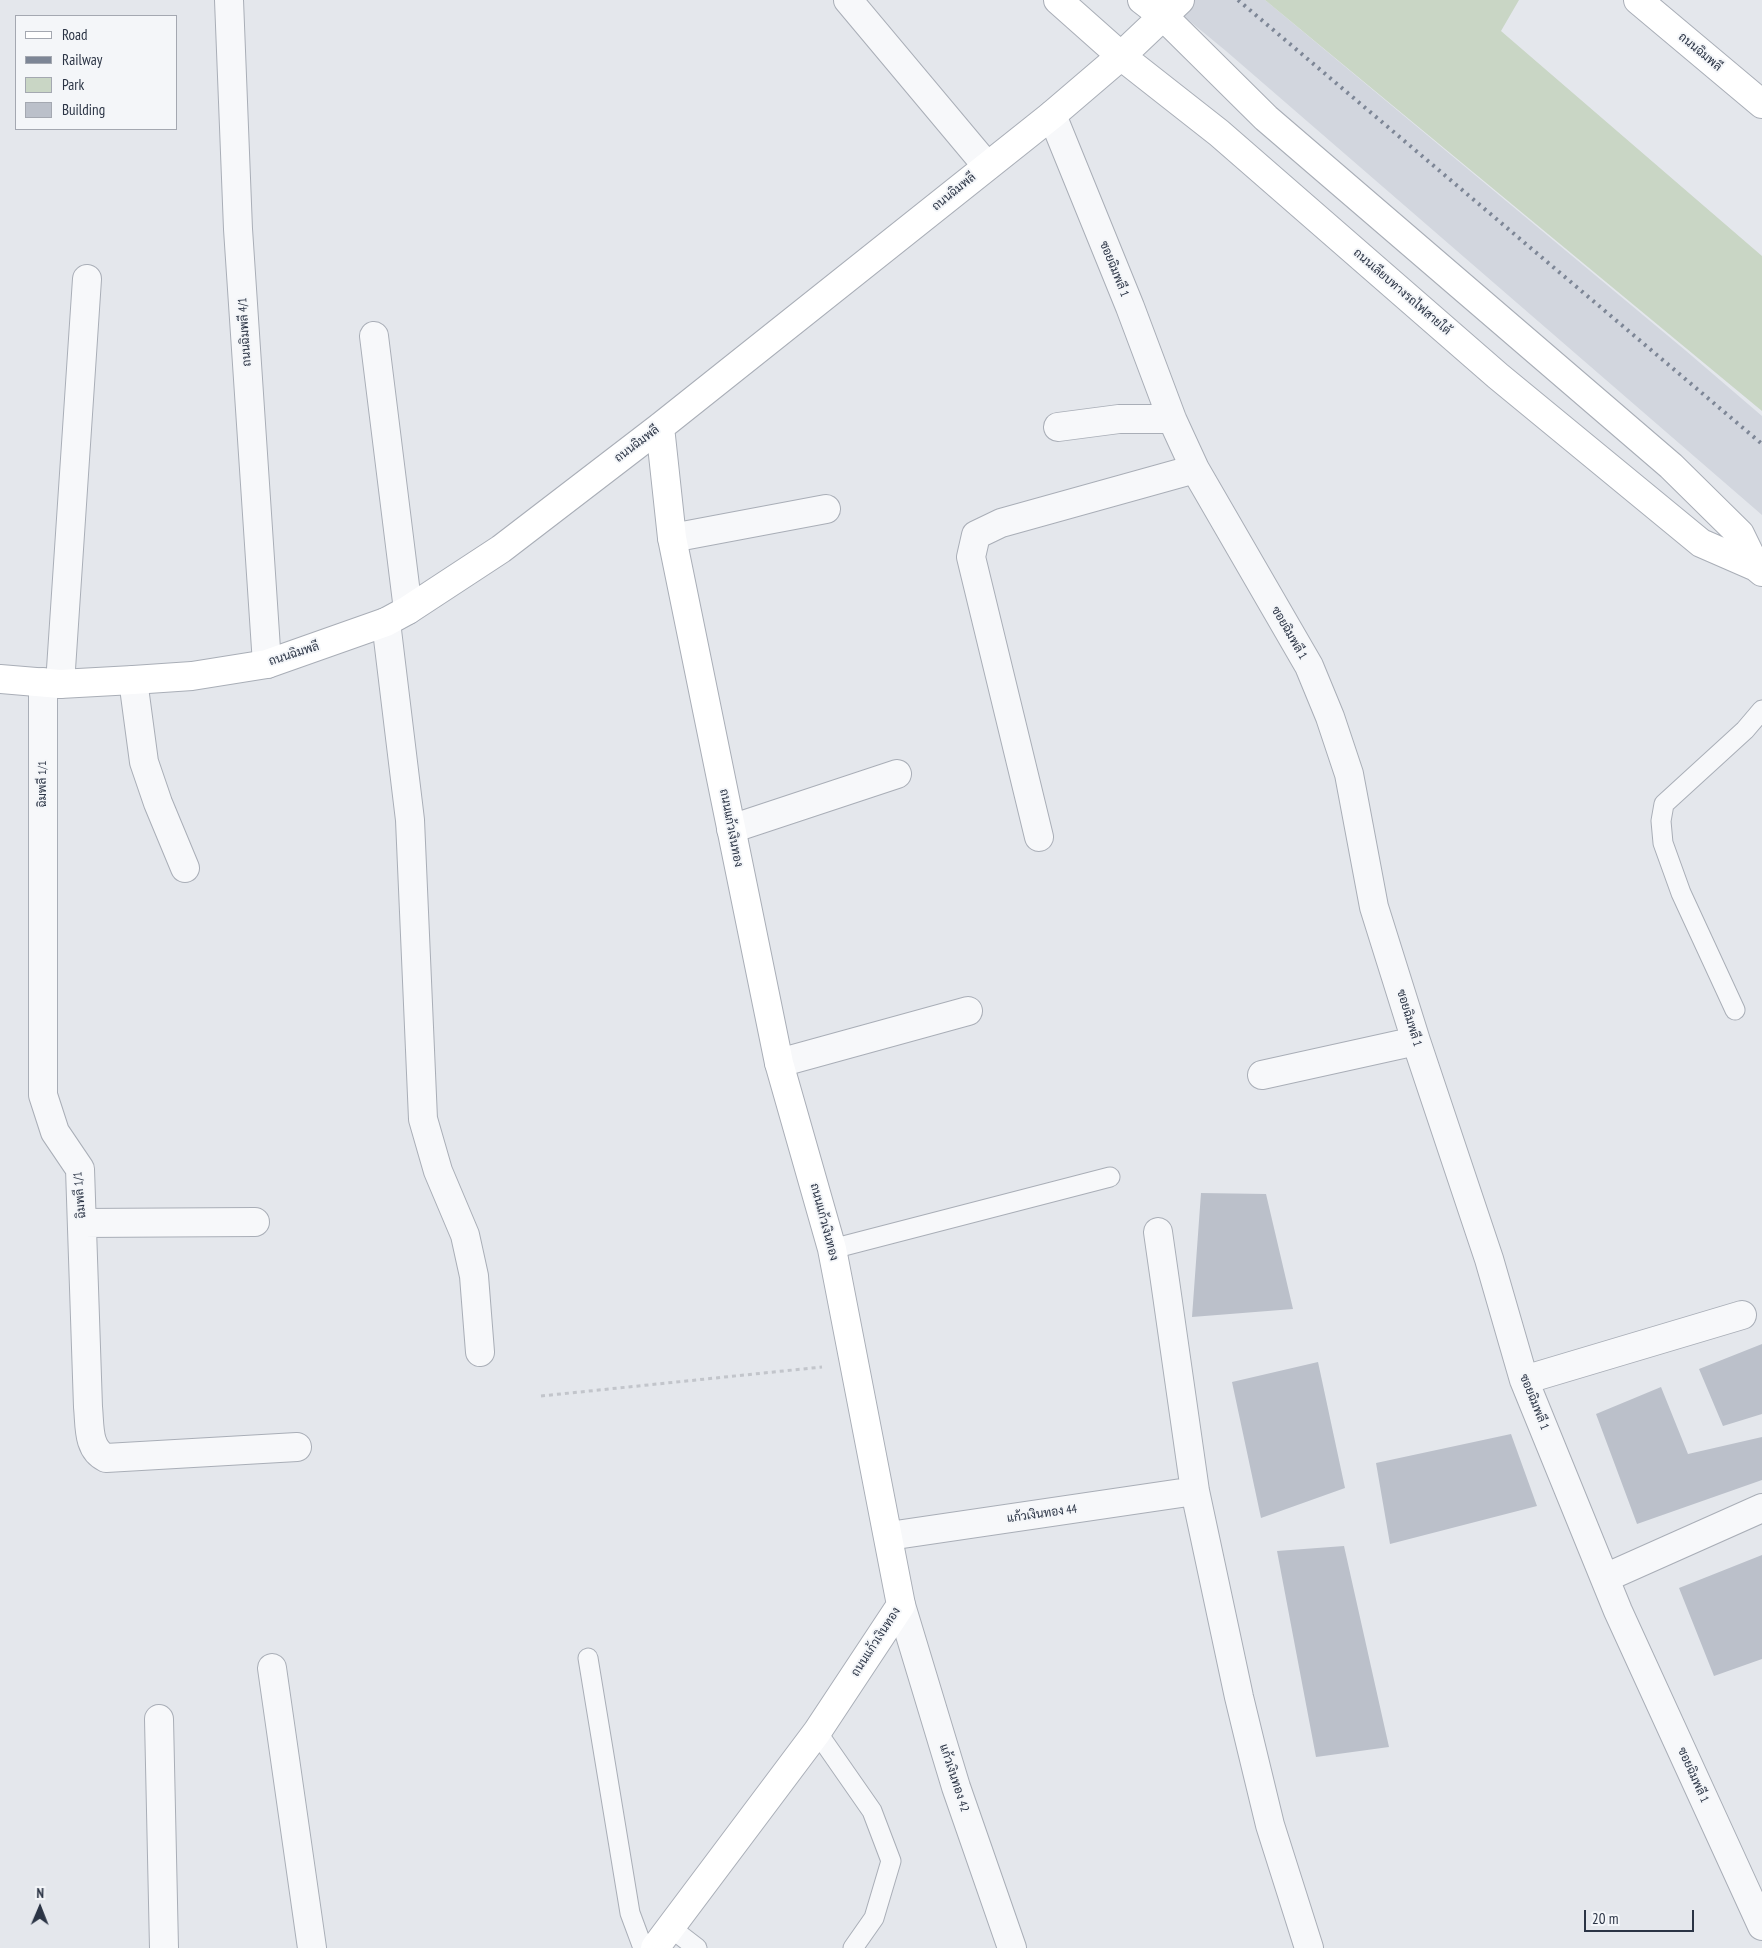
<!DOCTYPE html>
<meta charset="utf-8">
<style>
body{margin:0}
#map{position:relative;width:1762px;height:1948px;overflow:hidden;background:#e4e7ec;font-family:"PT Sans Narrow",sans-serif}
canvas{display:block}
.legend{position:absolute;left:15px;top:15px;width:162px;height:115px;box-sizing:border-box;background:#f4f6f9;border:1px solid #a4a8b1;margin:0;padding:6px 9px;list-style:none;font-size:15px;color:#2b3445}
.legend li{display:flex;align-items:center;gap:10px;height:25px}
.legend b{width:25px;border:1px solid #a4a8b1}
.north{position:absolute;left:15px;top:1883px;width:50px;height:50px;-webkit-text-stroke:4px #f4f6f9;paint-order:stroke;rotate:1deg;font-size:14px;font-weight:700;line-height:20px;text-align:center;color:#2b3445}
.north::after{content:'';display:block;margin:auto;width:18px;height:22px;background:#2b3445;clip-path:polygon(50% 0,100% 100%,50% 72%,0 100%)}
.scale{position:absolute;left:1584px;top:1910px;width:110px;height:22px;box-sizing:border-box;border:2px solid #2b3445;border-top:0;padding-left:6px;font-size:15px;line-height:18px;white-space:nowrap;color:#2b3445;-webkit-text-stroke:4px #f4f6f9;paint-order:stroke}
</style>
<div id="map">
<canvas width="1762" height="1948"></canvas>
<ul class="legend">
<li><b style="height:6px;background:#fff"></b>Road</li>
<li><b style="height:6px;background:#7d8696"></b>Railway</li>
<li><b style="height:14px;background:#c9d6c5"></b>Park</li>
<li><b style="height:14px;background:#bbc0ca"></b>Building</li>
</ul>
<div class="north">N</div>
<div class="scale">20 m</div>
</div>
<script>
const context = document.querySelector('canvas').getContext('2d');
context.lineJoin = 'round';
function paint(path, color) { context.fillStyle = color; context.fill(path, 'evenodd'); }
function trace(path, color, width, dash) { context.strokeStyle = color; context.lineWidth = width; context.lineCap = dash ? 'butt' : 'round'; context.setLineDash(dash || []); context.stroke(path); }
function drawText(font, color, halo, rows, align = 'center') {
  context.font = font + ' "PT Sans Narrow",Sarabun,sans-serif'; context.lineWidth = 4; context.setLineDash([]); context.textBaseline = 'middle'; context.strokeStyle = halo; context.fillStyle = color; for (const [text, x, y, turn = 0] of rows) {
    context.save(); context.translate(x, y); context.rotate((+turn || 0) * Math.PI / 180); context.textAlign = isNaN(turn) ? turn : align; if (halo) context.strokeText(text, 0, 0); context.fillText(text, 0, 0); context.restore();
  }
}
const built = new Path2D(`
 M 1164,0 L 1265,0 L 1685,350 L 1762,416 L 1762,515 L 1226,51 Z`);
const green = new Path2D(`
 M 1265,0 L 1519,0 L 1501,31 L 1762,256 L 1762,411 Z`);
const building = new Path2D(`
 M 1201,1193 L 1266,1194 L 1293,1309 L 1192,1317 Z
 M 1762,1344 L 1762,1414 L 1723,1426 L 1699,1369 Z
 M 1318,1362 L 1345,1488 L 1261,1518 L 1232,1382 Z
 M 1661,1387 L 1688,1454 L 1762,1437 L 1762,1480 L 1637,1524 L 1596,1414 Z
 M 1511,1434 L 1537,1506 L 1390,1544 L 1376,1463 Z
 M 1344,1546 L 1389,1747 L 1316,1757 L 1277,1551 Z
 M 1762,1555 L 1762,1659 L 1714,1676 L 1679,1588 Z`);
const path = new Path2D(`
 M 541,1396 L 822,1367`);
const lane = new Path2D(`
 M 1735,1010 L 1681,893 L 1663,843 L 1661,821 L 1664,804 L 1745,730 L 1762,710
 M 832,1249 L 1110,1177
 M 588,1658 L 630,1913 L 643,1948
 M 817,1732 L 872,1811 L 891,1861 L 874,1918 L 853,1948
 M 671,1928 L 697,1948`);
const street = new Path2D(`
 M 229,0 L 238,229 L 267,664
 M 848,0 L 987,166
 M 1052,115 L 1130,307 L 1172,419 L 1195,469 L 1309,666 L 1330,717 L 1349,774 L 1374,907 L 1416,1041 L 1489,1259 L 1524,1380 L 1618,1611 L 1762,1926
 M 374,336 L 408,610
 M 1058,427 L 1119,419 L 1172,419
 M 672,538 L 826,509
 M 386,622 L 410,820 L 423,1119 L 438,1171 L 465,1235 L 474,1276 L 480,1352
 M 133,680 L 144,762 L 158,803 L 185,868
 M 43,682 L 43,1095 L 55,1132 L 80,1169 L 88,1407 C 90,1425 87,1449 106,1458 L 297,1447
 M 60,684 L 87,279
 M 731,829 L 897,774
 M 1039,837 L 971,557 L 976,535 L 1001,523 L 1195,469
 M 779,1063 L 968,1011
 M 1262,1075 L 1416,1041
 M 82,1223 L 255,1222
 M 1158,1232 L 1195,1491 L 1239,1697 L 1270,1825 L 1309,1948
 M 1524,1380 L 1742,1315
 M 889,1536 L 1195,1491
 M 1605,1578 L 1762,1508
 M 901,1605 L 956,1787 L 1012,1948
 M 272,1668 L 312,1948
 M 159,1719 L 164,1948`);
const secondary = new Path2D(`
 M 1058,0 L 1121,56 L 1219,133 L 1498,376 L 1701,543 L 1756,567 L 1762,572
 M 1142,0 L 1164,17 L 1266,118 L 1671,466 L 1740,534 L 1756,567
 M 1638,0 L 1762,104
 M 0,679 L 60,684 L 133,680 L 192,676 L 267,664 L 386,622 L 408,610 L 501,549 L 660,427 L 1052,115 L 1121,56 L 1180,0
 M 655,1948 L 817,1732 L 901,1605 L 832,1249 L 779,1063 L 672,538 L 660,427`);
const rail = new Path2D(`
 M 1238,0 L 1762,444`);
const streetNames = [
 ["ถนนฉิมพลี",1700,52,40],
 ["ถนนฉิมพลี",954,192,-39],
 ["ซอยฉิมพลี 1",1114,269,68],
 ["ถนนเลียบทางรถไฟสายใต้",1402,292,41],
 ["ถนนฉิมพลี 4/1",245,332,-94],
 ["ถนนฉิมพลี",637,444,-37],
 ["ซอยฉิมพลี 1",1289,633,60],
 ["ถนนฉิมพลี",294,654,-18],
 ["ฉิมพลี 1/1",43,784,-90],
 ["ถนนแก้วเงินทอง",731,828,79],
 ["ซอยฉิมพลี 1",1409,1018,73],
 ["ฉิมพลี 1/1",80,1195,-95],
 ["ถนนแก้วเงินทอง",824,1222,75],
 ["ซอยฉิมพลี 1",1534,1402,68],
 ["แก้วเงินทอง 44",1042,1514,-8],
 ["ถนนแก้วเงินทอง",876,1642,-57],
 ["ซอยฉิมพลี 1",1693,1775,66],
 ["แก้วเงินทอง 42",954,1778,72]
];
paint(built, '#d2d6de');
paint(green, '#c9d6c5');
paint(building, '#bbc0ca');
trace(lane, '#a9aeb7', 21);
trace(street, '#a9aeb7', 30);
trace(secondary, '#a9aeb7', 30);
trace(path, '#c2c5cb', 3, [4, 4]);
trace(lane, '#f7f8fa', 19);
trace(street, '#f7f8fa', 28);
trace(secondary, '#fff', 28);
trace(rail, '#7d8696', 4, [2.5, 5]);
drawText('12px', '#2b3445', '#f4f6f9', streetNames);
</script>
